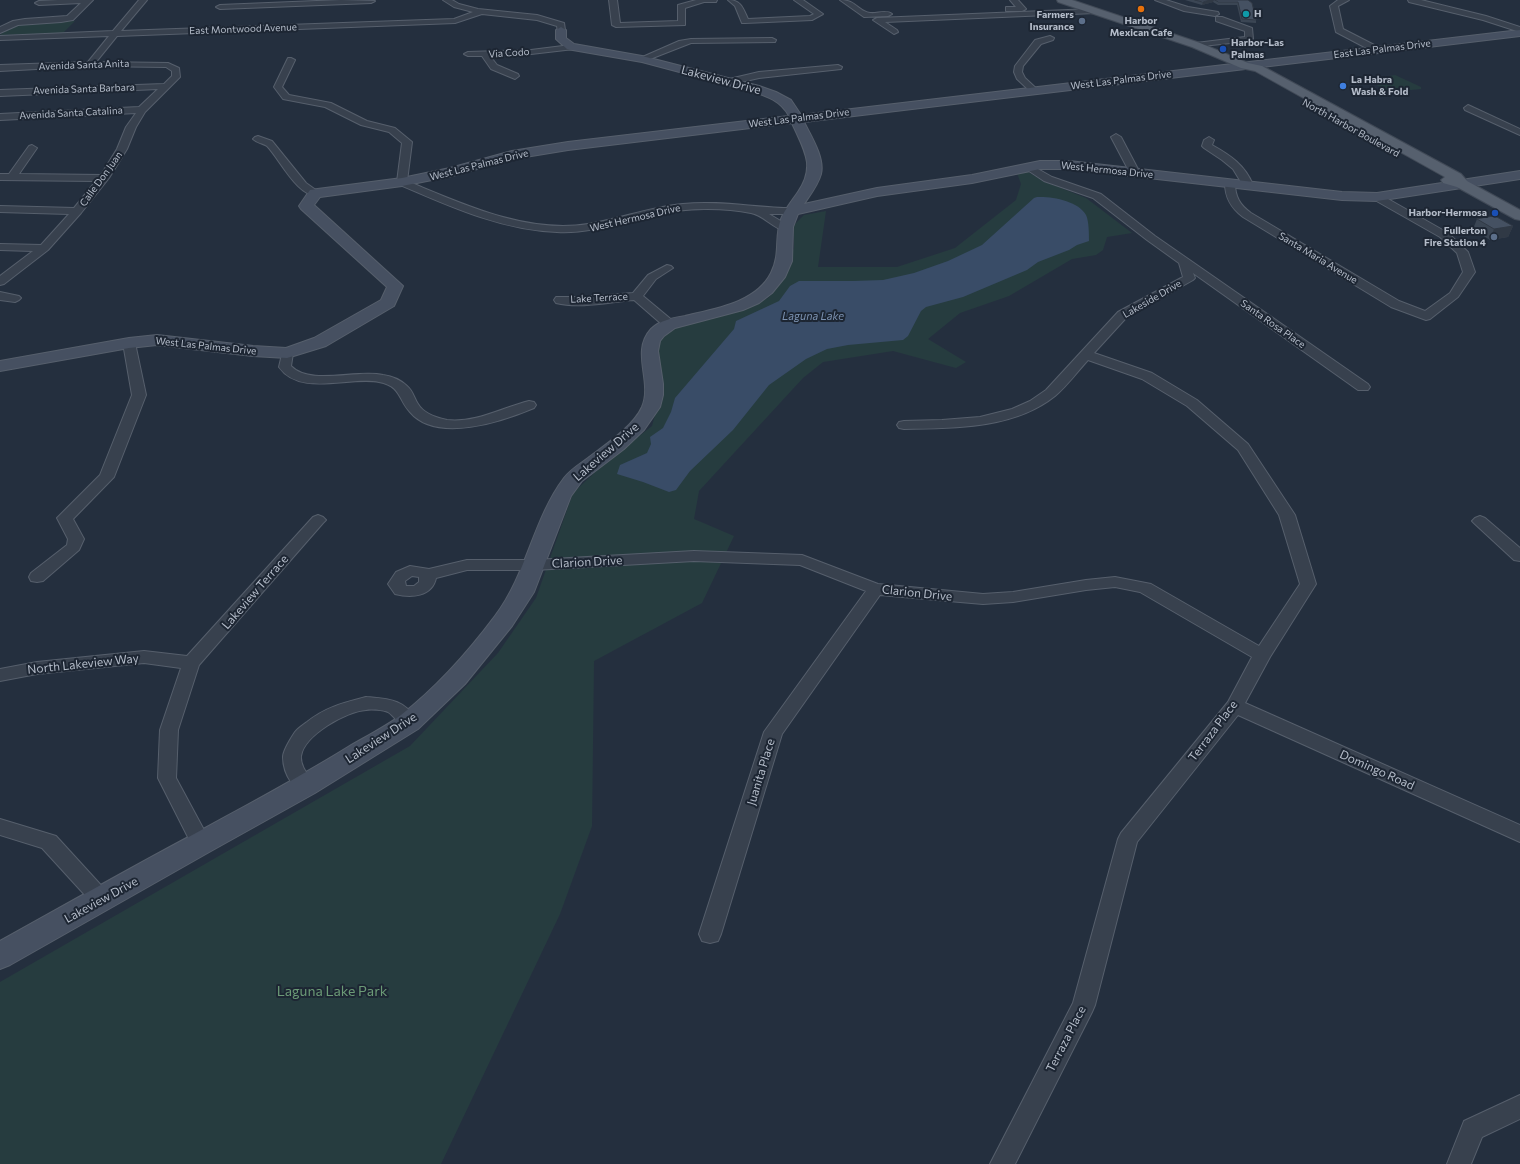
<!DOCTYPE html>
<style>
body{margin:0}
canvas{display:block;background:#242f3e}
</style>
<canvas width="1520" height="1164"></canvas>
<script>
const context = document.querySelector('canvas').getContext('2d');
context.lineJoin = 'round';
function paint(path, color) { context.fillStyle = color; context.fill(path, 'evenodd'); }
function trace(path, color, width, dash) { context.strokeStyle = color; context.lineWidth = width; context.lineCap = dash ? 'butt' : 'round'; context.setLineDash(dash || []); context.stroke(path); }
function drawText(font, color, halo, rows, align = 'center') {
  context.font = font + ' Commissioner,sans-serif'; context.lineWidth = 4; context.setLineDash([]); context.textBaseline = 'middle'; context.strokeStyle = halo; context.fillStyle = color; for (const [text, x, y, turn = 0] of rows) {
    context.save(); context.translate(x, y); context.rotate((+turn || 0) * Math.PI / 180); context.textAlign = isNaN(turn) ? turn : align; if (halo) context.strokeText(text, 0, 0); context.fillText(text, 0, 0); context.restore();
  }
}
const green = new Path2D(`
 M 75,21 L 63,33 L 0,35 L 9,26 L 23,23 Z
 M 1395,75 L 1421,87 L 1421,89 L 1390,92 L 1367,80 Z
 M 1028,172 L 1043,181 L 1086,198 L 1132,233 L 1107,237 L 1103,250 L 1096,255 L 1072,259 L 1009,296 L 960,313 L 928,339 L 966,362 L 956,368 L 893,351 L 823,362 L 803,378 L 699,491 L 694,519 L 734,536 L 702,603 L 594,661 L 592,826 L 560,914 L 441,1164 L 0,1164 L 0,982 L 410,746 L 498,653 L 536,598 L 573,493 L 606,462 L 652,426 L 663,386 L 657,361 L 659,337 L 665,331 L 743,310 L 768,298 L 779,286 L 794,248 L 794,225 L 804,215 L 826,211 L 818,267 L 897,267 L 955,248 L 1016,200 L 1021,184 L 1017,173 Z`);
const water = new Path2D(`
 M 1037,197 C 1051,196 1079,201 1086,215 C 1089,221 1089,235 1089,241 L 1077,245 L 1069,250 L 1038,262 L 1027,270 L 963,297 L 926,307 L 921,311 L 908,336 L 903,340 L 848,345 L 827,349 L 806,359 L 769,385 L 733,430 L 690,471 L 676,490 L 669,492 L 643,482 L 617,474 L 620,465 L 647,453 L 651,444 L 650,437 L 663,428 L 671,412 L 675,398 L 734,329 L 736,321 L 779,301 L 790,286 L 799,281 L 853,281 L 883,280 L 914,273 L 948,261 L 982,245 L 1034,198 Z`);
const street = new Path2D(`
 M 58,0 L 93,0 L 73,20 L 61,22 L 18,25 L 0,33 L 0,27 L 13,21 L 25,19 L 67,16 L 81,3 L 39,5 L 35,3 L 39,1 Z
 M 139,0 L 147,0 L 121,31 L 454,19 L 473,12 L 454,7 L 443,0 L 452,0 L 459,4 L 478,9 L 537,15 L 564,23 L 565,30 L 561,32 L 558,32 L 557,26 L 537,20 L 482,14 L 455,23 L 117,36 L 96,62 L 168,63 L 179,68 L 180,77 L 145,112 L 136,127 L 127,149 L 109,178 L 81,213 L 48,250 L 4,284 L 0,285 L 0,276 L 33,251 L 0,250 L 0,244 L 41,245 L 69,214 L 0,212 L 0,206 L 74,208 L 96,181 L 0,180 L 0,174 L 9,174 L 29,146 L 32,145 L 37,148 L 19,174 L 101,175 L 117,149 L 126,127 L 136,113 L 0,120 L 0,114 L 139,107 L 158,89 L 0,96 L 0,90 L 164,84 L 172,76 L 172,71 L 166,67 L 90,66 L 0,71 L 0,65 L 88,62 L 109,36 L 0,40 L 0,36 L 113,31 Z
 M 341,0 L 375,1 L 371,3 L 220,9 L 216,7 L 220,5 Z
 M 609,0 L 617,0 L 620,23 L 678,21 L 678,5 L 696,0 L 717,0 L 716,2 L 704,2 L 685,8 L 685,25 L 616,27 L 612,25 Z
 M 728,0 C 741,0 743,8 748,19 L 810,16 L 814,14 L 794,0 L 803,0 L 823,14 L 812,20 L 745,23 L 742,23 L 735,6 Z
 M 840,0 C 856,0 858,11 870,13 C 877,14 886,9 892,14 L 888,16 L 864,17 Z
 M 1010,0 L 1018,0 L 1026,9 L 1022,11 L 1006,11 L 1006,7 L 1016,7 Z
 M 1155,0 L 1166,0 L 1188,7 L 1218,12 L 1219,14 L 1215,16 L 1184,11 Z
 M 1338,0 L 1349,0 L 1338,6 L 1343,29 L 1380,48 L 1380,52 L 1374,52 L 1336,32 L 1330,6 Z
 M 1408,0 L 1421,0 L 1486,16 L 1520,27 L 1520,32 L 1483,20 L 1409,2 Z
 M 1092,9 L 1096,11 L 1095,13 L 885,22 L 897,30 L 898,32 L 894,34 L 873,20 L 877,18 Z
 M 1216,17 L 1222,17 L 1252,28 L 1253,39 L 1249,41 L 1193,47 L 1192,45 L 1196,43 L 1245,37 L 1245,31 L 1216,21 Z
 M 1050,36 L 1054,38 L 1053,40 L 1041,44 L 1023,66 L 1022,72 L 1025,78 L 1039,91 L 1035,94 L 1032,93 L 1017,79 L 1014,72 L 1015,66 L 1035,40 Z
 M 772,38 L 776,40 L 775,42 L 691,43 L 645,61 L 642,61 L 638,59 L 679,41 L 691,39 Z
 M 571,45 L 574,45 L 574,49 L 531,54 L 490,56 L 497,65 L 518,74 L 519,76 L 515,79 L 491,69 L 482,56 L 468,56 L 464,54 L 468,52 L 531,50 Z
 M 288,58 L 291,58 L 295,60 L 282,87 L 289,95 L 331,103 L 367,121 L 395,128 L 412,142 L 407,181 C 463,204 526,234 588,224 C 620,219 650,207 683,204 C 719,200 756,208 792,208 L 797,211 L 792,214 L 769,214 L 789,226 L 790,228 L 789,230 L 785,231 C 773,228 763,215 751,213 C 722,207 686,208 657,214 C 624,221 592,234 557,232 C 501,230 449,206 398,184 L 397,182 L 402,143 L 389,132 L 361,125 L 325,107 L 283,99 L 274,87 Z
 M 838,65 L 842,67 L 841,69 L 759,78 L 728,85 L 724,82 L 725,80 L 759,72 Z
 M 1468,105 L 1520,129 L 1520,135 L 1465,110 L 1464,108 Z
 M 1116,134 L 1121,137 L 1140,173 L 1139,175 L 1135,176 L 1130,173 L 1111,137 Z
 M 258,136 L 272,141 L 306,183 L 320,193 L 319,195 C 299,200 279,158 267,146 C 263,143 257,143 253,139 L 255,137 Z
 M 1209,137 L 1214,140 L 1212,145 C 1230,155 1245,165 1253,185 L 1252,187 L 1244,187 L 1233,169 L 1222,160 L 1204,148 L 1202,146 L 1204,140 Z
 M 1029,164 L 1052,177 L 1101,194 L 1155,236 L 1368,384 L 1370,387 L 1368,390 L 1358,390 L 1193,273 L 1195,278 L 1193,280 L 1126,318 L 1094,353 L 1152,373 L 1197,400 L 1248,444 L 1295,515 L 1316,584 L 1270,657 L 1245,703 L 1520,825 L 1520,842 L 1238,715 L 1137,842 L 1095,1005 L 1092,1012 L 1015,1164 L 990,1164 L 1073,1003 L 1118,839 L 1121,833 L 1228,702 L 1252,657 L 1140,592 L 1115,587 L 1086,590 L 1013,602 L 983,604 L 880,595 L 782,734 L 721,934 L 718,941 L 710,943 L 702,941 L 699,934 L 764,732 L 866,591 L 800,565 L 694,561 L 534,570 L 467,570 L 436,578 C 432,597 411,598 395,594 L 388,584 L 396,572 L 410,566 L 429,569 L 467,560 L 534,560 L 694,551 L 802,555 L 878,584 L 983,594 L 1013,592 L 1086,580 L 1115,577 L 1151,584 L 1259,646 L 1300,584 L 1279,515 L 1238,450 L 1187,406 L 1142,379 L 1088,360 C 1078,371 1067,386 1055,396 C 1014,429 954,428 904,429 L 899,428 L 897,425 L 899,422 L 904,421 L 942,420 L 980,417 L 1012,409 L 1030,401 L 1046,390 L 1118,312 L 1183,277 L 1179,263 L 1147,240 L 1093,198 L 1044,181 L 1026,169 L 1024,167 L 1026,165 ZM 412,576 L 419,577 L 419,582 L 414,586 L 406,586 L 405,581 Z
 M 1230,180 L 1235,183 C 1235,197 1240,205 1251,213 L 1399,301 L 1425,311 L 1450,293 L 1463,272 L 1457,253 L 1440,237 L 1373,199 L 1372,197 L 1373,195 L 1381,195 L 1448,233 L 1468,252 L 1475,272 L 1458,297 L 1430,319 L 1426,320 L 1391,307 L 1243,217 C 1231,208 1225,198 1225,183 Z
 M 667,265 L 671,266 L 673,268 L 656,279 L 643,296 L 673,321 L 675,324 L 673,327 L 665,327 L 634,300 C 609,302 580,309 556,303 L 554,300 L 556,297 L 582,297 L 633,293 L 648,275 Z
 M 0,292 L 19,296 L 21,298 L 19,300 L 15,302 L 0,300 Z
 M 129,339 L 133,340 L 135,343 L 146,395 L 114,477 L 73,519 L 84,539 L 79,550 L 43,581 L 37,582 L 31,581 L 29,577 L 31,573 L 67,545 L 68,539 L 57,518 L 100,475 L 132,395 L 123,343 L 125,340 Z
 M 287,349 L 291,350 L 293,353 L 291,366 C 310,386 357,369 383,375 C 391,376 401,380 407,386 C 413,391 414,398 418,404 C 423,413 437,418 447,420 C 477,423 501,408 529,401 L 534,402 L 536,405 L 534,408 C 503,421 437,444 410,412 C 398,399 401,386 379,382 C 349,376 300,397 279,367 L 283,350 Z
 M 318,515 L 323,517 L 326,520 L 323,523 L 199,665 L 178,730 L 176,778 L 211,843 L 208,849 L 201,851 L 194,849 L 158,778 L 160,730 L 181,668 L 144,663 L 37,674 L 0,681 L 0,669 L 37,662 L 144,651 L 187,656 L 313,517 Z
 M 1480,516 L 1485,518 L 1520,548 L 1520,561 L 1514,560 L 1475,524 L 1472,521 L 1475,518 Z
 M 366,697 C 389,699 405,699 418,722 L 415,727 C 399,732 399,719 388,712 C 383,710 371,709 366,710 C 347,711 304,735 301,756 C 300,768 310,776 316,786 L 313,791 C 295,797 283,773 283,757 C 283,751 291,738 295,732 C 298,728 303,725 307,722 C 326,707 343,703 366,697 Z
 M 0,819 L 56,836 L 109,894 L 112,900 L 109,906 L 102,909 L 95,906 L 42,848 L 0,835 Z
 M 1520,1095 L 1520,1119 L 1482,1137 L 1471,1164 L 1447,1164 L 1464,1121 Z`);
const secondary = new Path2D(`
 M 561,27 L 566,30 L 566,38 L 574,44 L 642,56 L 759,86 L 776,92 L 791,100 L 801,115 L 1520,30 L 1520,36 L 804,122 C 811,136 825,158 821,174 C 818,185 810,195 804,204 L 877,188 L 972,175 L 1040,161 L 1069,161 L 1342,192 L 1377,193 L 1520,171 L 1520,179 L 1377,201 L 1342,200 L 1069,169 L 1040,169 L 972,183 L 877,196 L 798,214 L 793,227 L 792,261 L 785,277 L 772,293 L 759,303 L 743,310 L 675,328 L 664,336 L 660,341 L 658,351 L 663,384 L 663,395 L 660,407 L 644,430 L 624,449 L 582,481 L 571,496 L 534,592 L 512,626 L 465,684 L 418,729 L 315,793 L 211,851 L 10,965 L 0,969 L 0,941 C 65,905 130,868 196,833 C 247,805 298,778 348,747 C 365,737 385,727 401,715 C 437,687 468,652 495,616 C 527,574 533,519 564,478 C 571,469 580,464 588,458 C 605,445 633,427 642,407 C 653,381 630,352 651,329 C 660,320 673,318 685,316 C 714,309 756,303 771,273 C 781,253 774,237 781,219 C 785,209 792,201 798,192 C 816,166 804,150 792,123 L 568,150 L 513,159 L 452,176 L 402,186 L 320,197 L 314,205 L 403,286 L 394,306 L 326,346 L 287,358 L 253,356 L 157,345 L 129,348 L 0,371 L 0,361 L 129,338 L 157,335 L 253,346 L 286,348 L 314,338 L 381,300 L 387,287 L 301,209 L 299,206 L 310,190 L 402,178 L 450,168 L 512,151 L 568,142 L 789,116 C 781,101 767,96 751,91 L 642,62 L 567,49 L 556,39 L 556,30 Z`);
const primary = new Path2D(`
 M 1057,0 L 1072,0 L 1200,43 L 1248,63 L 1262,66 L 1461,174 L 1467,181 L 1520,210 L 1520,220 L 1515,219 L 1457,187 L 1443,183 L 1441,180 L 1445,177 L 1255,71 L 1241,68 L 1192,47 L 1058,2 Z`);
const wall = new Path2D(`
 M 1185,0 L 1248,0 L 1256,20 L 1256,23 L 1241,22 L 1237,5 L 1218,5 L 1213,2 L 1202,5 Z
 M 1477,219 L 1513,226 L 1508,237 L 1490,240 L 1473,229 Z`);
const shadedWall = new Path2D(`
 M 1210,0 L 1214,0 L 1213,2 L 1202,5 L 1203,2 Z
 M 1513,226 L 1508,237 L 1490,240 L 1494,229 Z`);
const building = new Path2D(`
 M 1195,0 L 1210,0 L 1203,2 Z
 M 1215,0 L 1248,0 L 1252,3 L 1256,20 L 1242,19 L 1238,2 L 1219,2 Z
 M 1495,216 L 1513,226 L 1494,229 L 1477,219 Z`);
const markers = [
 [1141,9,4,"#e8710a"],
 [1246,14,4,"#0f9aa8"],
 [1082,21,4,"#5c6f8a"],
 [1223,49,4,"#1a4fb4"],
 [1343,86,4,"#3f7fe0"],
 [1495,213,4,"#1a4fb4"],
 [1494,237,4,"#5c6f8a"]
];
const farPoinames = [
 ["H",1254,14],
 ["Farmers",1074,15,"right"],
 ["Insurance",1074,27,"right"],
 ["Harbor",1141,21,"center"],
 ["Mexican Cafe",1141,33,"center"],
 ["Harbor-Las",1231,43],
 ["Palmas",1231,55],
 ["La Habra",1351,80],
 ["Wash & Fold",1351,92],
 ["Harbor-Hermosa",1487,213,"right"],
 ["Fullerton",1486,231,"right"],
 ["Fire Station 4",1486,243,"right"]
];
const farStreetnames = [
 ["East Montwood Avenue",243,29,-2],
 ["East Las Palmas Drive",1382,49,-7],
 ["Via Codo",509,53,-4],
 ["Avenida Santa Anita",84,65,-2],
 ["West Las Palmas Drive",1121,80,-7],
 ["Avenida Santa Barbara",84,89,-2],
 ["Avenida Santa Catalina",71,113,-3],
 ["West Las Palmas Drive",799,118,-7],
 ["North Harbor Boulevard",1351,128,29],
 ["West Las Palmas Drive",479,165,-14],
 ["West Hermosa Drive",1107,170,6],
 ["Calle Don Juan",101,179,-54],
 ["West Hermosa Drive",635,218,-13],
 ["Santa Maria Avenue",1318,258,31],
 ["Lake Terrace",599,298,-3],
 ["Lakeside Drive",1152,299,-30],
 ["Santa Rosa Place",1273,324,35],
 ["West Las Palmas Drive",206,346,6]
];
const farWaternames = [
 ["Laguna Lake",813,316]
];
const streetNames = [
 ["Lakeview Drive",721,80,15],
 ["Lakeview Drive",606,452,-41],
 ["Clarion Drive",587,562,-3],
 ["Lakeview Terrace",255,592,-49],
 ["Clarion Drive",917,593,6],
 ["North Lakeview Way",83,664,-6],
 ["Terraza Place",1213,731,-53],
 ["Lakeview Drive",381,738,-33],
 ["Domingo Road",1377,770,24],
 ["Juanita Place",761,772,-73],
 ["Lakeview Drive",101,900,-29],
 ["Terraza Place",1066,1039,-63]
];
const nearParknames = [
 ["Laguna Lake Park",332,991]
];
paint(green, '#263c3f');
paint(water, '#394c67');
trace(street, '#565f6c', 2);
trace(secondary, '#565f6c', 2);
trace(primary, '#414a57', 2);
paint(street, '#38414e');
paint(secondary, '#465061');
paint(primary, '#56606e');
paint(wall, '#3b4654');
paint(shadedWall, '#303945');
paint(building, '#455162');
trace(building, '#303945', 1);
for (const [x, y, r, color] of markers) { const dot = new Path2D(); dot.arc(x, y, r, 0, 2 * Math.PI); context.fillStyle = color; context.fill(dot); trace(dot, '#1d2633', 1.5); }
drawText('bold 10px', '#b4bcc9', '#1d2633', farPoinames, 'left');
drawText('10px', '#b4bcc9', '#1d2633', farStreetnames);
drawText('italic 11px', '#7c92b1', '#1d2633', farWaternames);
drawText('12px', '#b4bcc9', '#1d2633', streetNames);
drawText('14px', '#6b9a76', '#1d2633', nearParknames);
</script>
